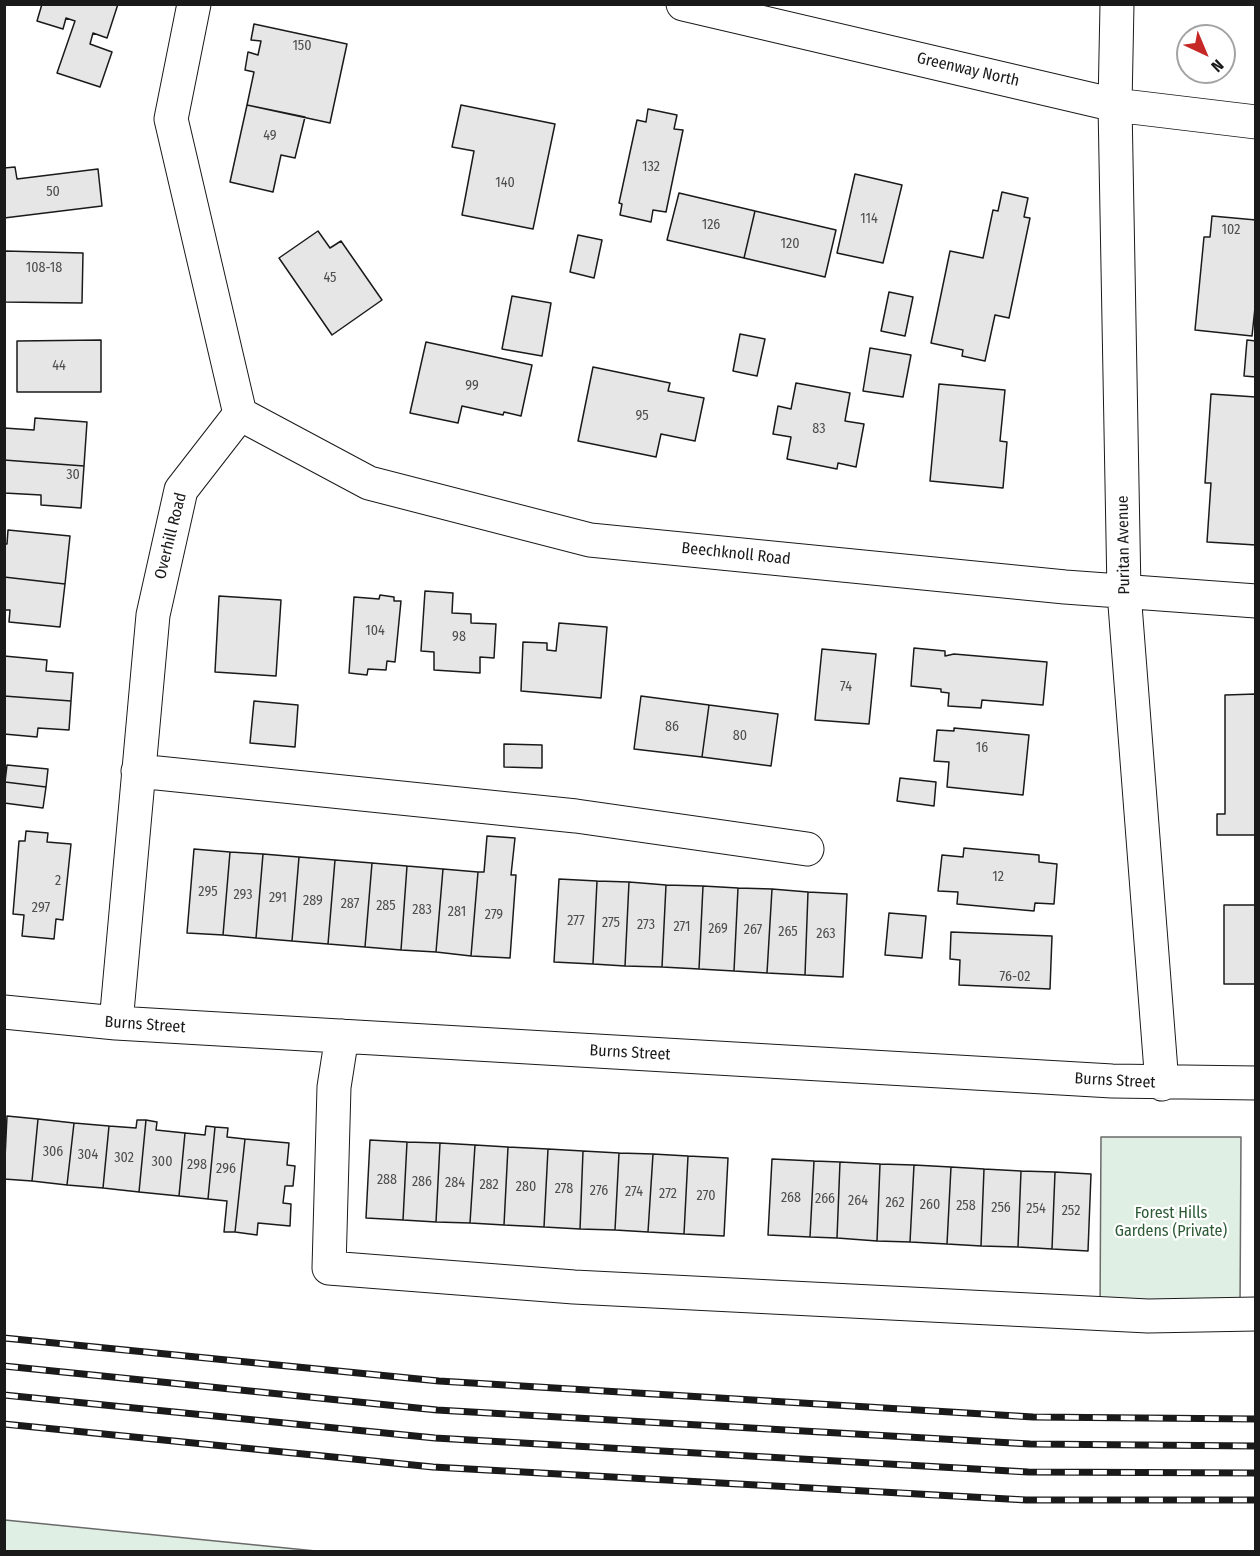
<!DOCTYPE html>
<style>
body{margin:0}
#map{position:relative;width:1260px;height:1556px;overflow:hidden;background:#fff;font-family:"Fira Sans Condensed",sans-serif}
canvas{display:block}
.frame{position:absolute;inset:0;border:6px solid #1a1a1a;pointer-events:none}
.north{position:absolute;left:1176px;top:24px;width:60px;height:60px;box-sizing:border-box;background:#fff;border:2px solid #a3a3a3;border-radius:50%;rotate:136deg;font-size:16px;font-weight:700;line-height:24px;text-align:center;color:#1a1a1a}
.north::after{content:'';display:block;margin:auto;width:21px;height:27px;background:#c62828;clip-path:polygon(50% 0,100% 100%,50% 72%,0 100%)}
</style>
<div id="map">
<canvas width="1260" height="1556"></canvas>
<div class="frame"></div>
<div class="north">N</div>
</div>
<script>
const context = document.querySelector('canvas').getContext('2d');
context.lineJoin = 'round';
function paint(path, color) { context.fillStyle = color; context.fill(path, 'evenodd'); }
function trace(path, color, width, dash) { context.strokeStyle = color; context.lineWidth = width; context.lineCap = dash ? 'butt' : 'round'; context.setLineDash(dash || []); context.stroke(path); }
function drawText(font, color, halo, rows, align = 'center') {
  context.font = font + ' "Fira Sans Condensed",sans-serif'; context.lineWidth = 4.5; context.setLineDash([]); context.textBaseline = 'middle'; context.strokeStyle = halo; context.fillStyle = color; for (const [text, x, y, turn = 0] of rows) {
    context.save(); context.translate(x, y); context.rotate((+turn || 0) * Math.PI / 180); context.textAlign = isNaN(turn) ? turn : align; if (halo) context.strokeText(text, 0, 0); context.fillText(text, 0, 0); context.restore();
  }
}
const green = new Path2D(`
 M 1101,1137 L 1241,1137 L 1240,1309 L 1100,1310 Z
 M 4,1520 L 5,1520 L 316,1551 L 5,1551 Z`);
const building = new Path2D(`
 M 42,4 L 118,4 L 107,38 L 93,33 L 90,44 L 112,52 L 100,87 L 57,73 L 75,21 L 66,18 L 63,29 L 37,21 Z
 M 254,24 L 347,44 L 330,123 L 247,105 L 254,72 L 245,70 L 248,52 L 258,55 L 261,41 L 251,40 Z
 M 247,105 L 305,117 L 295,158 L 281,155 L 273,192 L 230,182 Z
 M 461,105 L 555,124 L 533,229 L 462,215 L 474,151 L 452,147 Z
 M 648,109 L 677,115 L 674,129 L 683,130 L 666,212 L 653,210 L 651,222 L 620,215 L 622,204 L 619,203 L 637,120 L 646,122 Z
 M 15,167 L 17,179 L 98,169 L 102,206 L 4,218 L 4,168 Z
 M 855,174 L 902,185 L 883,263 L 837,253 Z
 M 1002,192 L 1028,198 L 1024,217 L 1030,218 L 1009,318 L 995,315 L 985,361 L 962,356 L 963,350 L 931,343 L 950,251 L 983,258 L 993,210 L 998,211 Z
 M 679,193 L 755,211 L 744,258 L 667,240 Z
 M 755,211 L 836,230 L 825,277 L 744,258 Z
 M 1212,216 L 1256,220 L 1256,298 L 1252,336 L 1195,330 L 1204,237 L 1210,237 Z
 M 318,231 L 330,248 L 341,241 L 382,300 L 332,335 L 279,258 Z
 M 578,235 L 602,240 L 594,278 L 570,272 Z
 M 5,251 L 83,253 L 82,303 L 4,302 Z
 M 889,292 L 913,297 L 905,336 L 881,331 Z
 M 512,296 L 551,303 L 542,356 L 502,349 Z
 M 740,334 L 765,339 L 757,376 L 733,371 Z
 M 101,340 L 101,392 L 17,392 L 17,341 Z
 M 1247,340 L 1256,341 L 1256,377 L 1244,376 Z
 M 426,342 L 532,365 L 521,416 L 504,412 L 503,415 L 462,406 L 458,423 L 410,413 Z
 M 870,348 L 911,355 L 903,397 L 863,391 Z
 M 593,367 L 670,383 L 668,391 L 704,398 L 695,441 L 661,434 L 656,457 L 578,441 Z
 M 796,383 L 850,393 L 845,421 L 864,424 L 856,467 L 838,463 L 837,469 L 787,459 L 791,437 L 773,434 L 778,406 L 791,409 Z
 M 939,384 L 1005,390 L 1000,441 L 1007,442 L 1003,488 L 930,481 Z
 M 1211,394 L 1256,397 L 1256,545 L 1207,542 L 1211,483 L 1205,483 Z
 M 35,418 L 87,422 L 84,466 L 4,460 L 4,428 L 34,430 Z
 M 4,460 L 84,466 L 81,508 L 41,505 L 41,495 L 4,493 Z
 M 8,530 L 70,536 L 65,584 L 4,577 L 4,544 L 7,544 Z
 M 4,577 L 65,584 L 60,627 L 9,622 L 10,610 L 4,610 Z
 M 425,591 L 453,593 L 452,613 L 471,614 L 471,623 L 496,624 L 494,658 L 480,657 L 480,673 L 434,670 L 434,652 L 421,651 Z
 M 380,595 L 394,597 L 394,601 L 401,601 L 395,662 L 387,661 L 386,670 L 368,669 L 367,675 L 349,673 L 354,597 L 379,599 Z
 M 219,596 L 281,600 L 276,676 L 215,672 Z
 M 559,623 L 607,627 L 601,698 L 521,691 L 523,642 L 547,643 L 547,650 L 556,651 Z
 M 914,648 L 945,651 L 945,656 L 954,654 L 1047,662 L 1043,705 L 982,700 L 981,708 L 948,706 L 949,693 L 941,692 L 941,689 L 911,686 Z
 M 822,649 L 876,654 L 869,724 L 815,720 Z
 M 4,656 L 47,660 L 46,671 L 73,673 L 71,701 L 4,696 Z
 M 1256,694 L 1256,835 L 1217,835 L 1217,814 L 1225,814 L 1225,695 Z
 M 4,696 L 71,701 L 69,730 L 38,728 L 37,737 L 4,734 Z
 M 641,696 L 709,705 L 702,757 L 634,749 Z
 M 254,701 L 298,705 L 295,747 L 250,743 Z
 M 709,705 L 778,714 L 771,766 L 702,757 Z
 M 954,728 L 1029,735 L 1023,795 L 947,787 L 949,762 L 934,761 L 937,730 L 954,731 Z
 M 504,744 L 542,745 L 542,768 L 504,767 Z
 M 7,765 L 48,769 L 46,787 L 5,782 Z
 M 900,778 L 936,782 L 934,806 L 897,801 Z
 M 5,782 L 46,787 L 43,808 L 4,803 Z
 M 26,831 L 48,833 L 47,842 L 71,844 L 63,920 L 56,919 L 54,939 L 22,936 L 24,915 L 13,914 L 19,841 L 25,841 Z
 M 487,836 L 515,838 L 511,875 L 516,875 L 510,958 L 471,956 L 478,872 L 484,872 Z
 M 964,848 L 1039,855 L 1039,862 L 1057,864 L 1054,904 L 1035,903 L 1034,911 L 957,904 L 958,892 L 938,891 L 942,855 L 963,857 Z
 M 194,849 L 230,852 L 223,935 L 187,933 Z
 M 230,852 L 263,854 L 256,938 L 223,935 Z
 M 263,854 L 299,857 L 292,941 L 256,938 Z
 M 299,857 L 335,860 L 328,944 L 292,941 Z
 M 335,860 L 372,863 L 365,947 L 328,944 Z
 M 372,863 L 407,866 L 401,950 L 365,947 Z
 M 407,866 L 443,869 L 436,952 L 401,950 Z
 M 443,869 L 478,872 L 471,956 L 436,952 Z
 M 559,879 L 597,881 L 593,964 L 554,962 Z
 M 597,881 L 629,882 L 625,966 L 593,964 Z
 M 629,882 L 666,885 L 662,967 L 625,966 Z
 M 666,885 L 703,886 L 699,969 L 662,967 Z
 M 703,886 L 738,888 L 734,971 L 699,969 Z
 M 738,888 L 772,889 L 767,973 L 734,971 Z
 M 772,889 L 808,892 L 805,975 L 767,973 Z
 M 808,892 L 847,894 L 843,977 L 805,975 Z
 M 1224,905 L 1256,905 L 1256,984 L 1224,984 Z
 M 889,913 L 926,916 L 922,958 L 885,955 Z
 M 951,932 L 1052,936 L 1050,989 L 959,985 L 960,960 L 950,959 Z
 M 7,1116 L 38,1119 L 32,1181 L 4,1179 Z
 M 38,1119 L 74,1123 L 67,1185 L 32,1181 Z
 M 137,1120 L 146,1120 L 139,1192 L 103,1188 L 109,1126 L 136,1128 Z
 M 146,1120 L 157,1122 L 156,1130 L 185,1133 L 179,1196 L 139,1192 Z
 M 74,1123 L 109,1126 L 103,1188 L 67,1185 Z
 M 206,1126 L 215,1127 L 208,1199 L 179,1196 L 185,1133 L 205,1135 Z
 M 215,1127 L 228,1128 L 227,1137 L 245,1139 L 235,1232 L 224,1232 L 227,1201 L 208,1199 Z
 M 245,1139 L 289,1143 L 287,1165 L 295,1166 L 293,1186 L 285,1186 L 283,1203 L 291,1204 L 290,1226 L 258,1223 L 257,1235 L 235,1232 Z
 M 370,1140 L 407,1142 L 403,1220 L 366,1218 Z
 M 407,1142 L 440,1143 L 436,1222 L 403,1220 Z
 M 440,1143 L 475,1145 L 470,1223 L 436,1222 Z
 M 475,1145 L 508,1147 L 504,1225 L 470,1223 Z
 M 508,1147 L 548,1149 L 544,1227 L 504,1225 Z
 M 548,1149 L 583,1151 L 580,1229 L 544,1227 Z
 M 583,1151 L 619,1153 L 615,1230 L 580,1229 Z
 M 619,1153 L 653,1154 L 648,1232 L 615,1230 Z
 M 653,1154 L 688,1156 L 684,1234 L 648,1232 Z
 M 688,1156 L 728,1158 L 724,1236 L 684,1234 Z
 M 772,1159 L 814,1161 L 810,1237 L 768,1235 Z
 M 814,1161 L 840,1162 L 837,1238 L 810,1237 Z
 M 840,1162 L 880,1164 L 877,1241 L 837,1238 Z
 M 880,1164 L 914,1165 L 910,1242 L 877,1241 Z
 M 914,1165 L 951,1167 L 947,1244 L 910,1242 Z
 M 951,1167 L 984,1169 L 981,1246 L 947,1244 Z
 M 984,1169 L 1021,1171 L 1018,1247 L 981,1246 Z
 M 1021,1171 L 1055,1172 L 1052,1249 L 1018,1247 Z
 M 1055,1172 L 1091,1174 L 1088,1251 L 1052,1249 Z`);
const minor = new Path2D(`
 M 683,4 L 1115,105 L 1256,122
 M 1117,4 L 1115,105 L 1124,592 L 1162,1084
 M 240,414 L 369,483 L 590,540 L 1065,587 L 1256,601
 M 138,771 L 576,816 L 807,849
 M 4,1012 L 116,1023 L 1112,1081 L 1256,1083
 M 116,1023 L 153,615 L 181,490 L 240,414 L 171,119 L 194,4
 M 342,1036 L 334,1087 L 329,1268 L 574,1287 L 1148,1316 L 1256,1314`);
const rail = new Path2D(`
 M 4,1338 L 439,1381 L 1033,1417 L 1256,1419
 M 4,1366 L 437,1410 L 1030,1444 L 1256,1446
 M 4,1395 L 435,1438 L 1028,1472 L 1256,1473
 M 4,1424 L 433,1467 L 1026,1500 L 1256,1500`);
const numberNames = [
 ["150",302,46],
 ["49",270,136],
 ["132",651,167],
 ["140",505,183],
 ["50",53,192],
 ["114",869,219],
 ["126",711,225],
 ["102",1231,230],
 ["120",790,244],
 ["108-18",44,268],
 ["45",330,278],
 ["44",59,366],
 ["99",472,386],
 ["95",642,416],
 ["83",819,429],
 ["30",73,475],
 ["104",375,631],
 ["98",459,637],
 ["74",846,687],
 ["86",672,727],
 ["80",740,736],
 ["16",982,748],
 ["12",998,877],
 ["2",58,881],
 ["295",208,892],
 ["293",243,895],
 ["291",278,898],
 ["289",313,901],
 ["287",350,904],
 ["285",386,906],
 ["297",41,908],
 ["283",422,910],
 ["281",457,912],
 ["279",494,915],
 ["277",576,921],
 ["275",611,923],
 ["273",646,925],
 ["271",682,927],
 ["269",718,929],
 ["267",753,930],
 ["265",788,932],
 ["263",826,934],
 ["76-02",1015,977],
 ["306",53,1152],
 ["304",88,1155],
 ["302",124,1158],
 ["300",162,1162],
 ["298",197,1165],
 ["296",226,1169],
 ["288",387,1180],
 ["286",422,1182],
 ["284",455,1183],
 ["282",489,1185],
 ["280",526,1187],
 ["278",564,1189],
 ["276",599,1191],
 ["274",634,1192],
 ["272",668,1194],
 ["270",706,1196],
 ["268",791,1198],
 ["266",825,1199],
 ["264",858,1201],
 ["262",895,1203],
 ["260",930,1205],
 ["258",966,1206],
 ["256",1001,1208],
 ["254",1036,1209],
 ["252",1071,1211]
];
const streetNames = [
 ["Greenway North",968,70,13],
 ["Overhill Road",171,536,-76],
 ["Puritan Avenue",1124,545,-91],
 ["Beechknoll Road",736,554,6],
 ["Burns Street",145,1025,4],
 ["Burns Street",630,1053,3],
 ["Burns Street",1115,1081,3]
];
const parkNames = [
 ["Forest Hills",1171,1214],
 ["Gardens (Private)",1171,1232]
];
paint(green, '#e0efe3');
trace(green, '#6a6a6a', 1.5);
paint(building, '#e6e6e6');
trace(building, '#1a1a1a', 1.5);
trace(minor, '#1a1a1a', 35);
trace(minor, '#fff', 33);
trace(rail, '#1a1a1a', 7);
trace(rail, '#fff', 4.5, [14]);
drawText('14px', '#4d4d4d', null, numberNames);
drawText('16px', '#1a1a1a', '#fff', streetNames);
drawText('16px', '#2b5a34', '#fff', parkNames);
</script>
